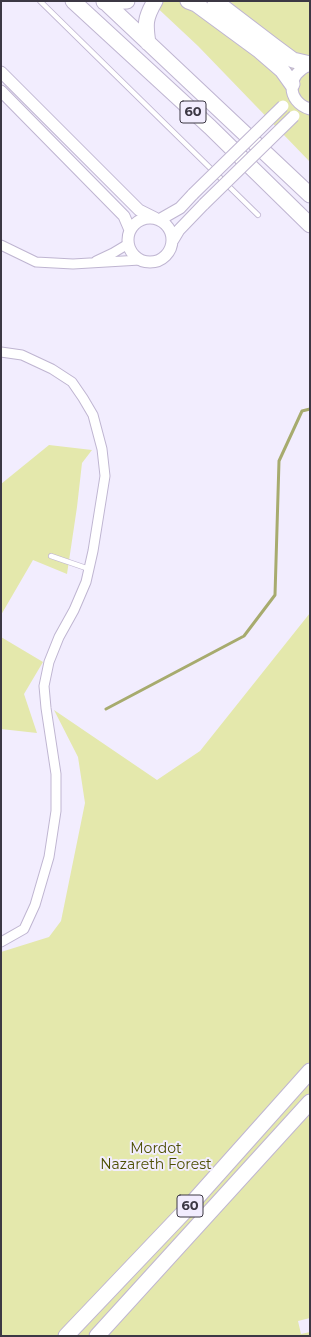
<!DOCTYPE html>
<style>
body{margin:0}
#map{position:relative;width:311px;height:1337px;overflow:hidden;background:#f2edfe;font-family:Montserrat,sans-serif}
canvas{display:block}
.frame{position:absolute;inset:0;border:2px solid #3c3844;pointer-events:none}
</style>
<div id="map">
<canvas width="311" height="1337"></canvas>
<div class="frame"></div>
</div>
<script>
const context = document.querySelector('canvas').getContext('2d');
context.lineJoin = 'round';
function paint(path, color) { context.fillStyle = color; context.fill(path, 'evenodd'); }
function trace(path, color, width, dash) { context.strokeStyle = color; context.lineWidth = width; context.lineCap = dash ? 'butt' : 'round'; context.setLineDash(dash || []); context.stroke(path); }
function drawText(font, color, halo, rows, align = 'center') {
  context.font = font + ' Montserrat,sans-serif'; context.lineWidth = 4; context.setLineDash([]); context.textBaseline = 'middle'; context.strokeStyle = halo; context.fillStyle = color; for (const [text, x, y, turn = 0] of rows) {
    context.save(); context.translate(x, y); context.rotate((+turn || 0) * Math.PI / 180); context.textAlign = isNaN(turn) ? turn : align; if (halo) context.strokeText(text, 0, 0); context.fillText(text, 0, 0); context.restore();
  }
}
const green = new Path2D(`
 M 150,1 L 310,1 L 310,162 L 198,46 Z
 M 49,445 L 92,450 L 82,463 L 77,507 L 67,574 L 33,560 L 1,615 L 1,484 Z
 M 310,613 L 310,1318 L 298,1321 L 301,1334 L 310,1332 L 310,1336 L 1,1336 L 1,952 L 49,937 L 61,921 L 85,803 L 78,757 L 54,710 L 157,780 L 200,751 Z
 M 1,637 L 43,662 L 24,694 L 37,733 L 1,729 Z`);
const stream = new Path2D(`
 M 106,709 L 244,636 L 275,595 L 279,461 L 302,411 L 310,409`);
const service = new Path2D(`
 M 40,1 L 258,215
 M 51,556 L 89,569`);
const minor = new Path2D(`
 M 1,245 L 36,262 L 73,264 L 140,260
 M 96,261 L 113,253 L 128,244
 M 1,352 L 22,355 L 52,369 L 72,382 L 83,398 L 93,415 L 102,449 L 105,476 L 93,551 L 86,582 L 74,610 L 59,637 L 49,662 L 44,686 L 46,708 L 56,774 L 56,811 L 49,857 L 35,905 L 24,929 L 1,942`);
const tertiary = new Path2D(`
 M 310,65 C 286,73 286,102 310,109
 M 1,72 L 139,210 L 155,218
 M 1,91 L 124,216 L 130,230
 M128 240a22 22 0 1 1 44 0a22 22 0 1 1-44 0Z
 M 159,220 L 180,208 L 193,194
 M 173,240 L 179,230 L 204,204`);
const trunk = new Path2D(`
 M 73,1 L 210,127 L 310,225
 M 104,1 L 310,195
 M 188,1 L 196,4 L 260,51 L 282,70 L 292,84
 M 215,1 L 274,46 L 293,60 L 310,64
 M 104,2 L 127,1
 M 148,43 C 145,24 145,18 155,1
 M 66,1336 L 185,1211 L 310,1071
 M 97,1336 L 310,1102`);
const tertiaryBridge = new Path2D(`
 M 193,194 L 283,106
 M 204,204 L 294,116`);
const shields = [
 [193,112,26],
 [190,1206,26]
];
const shieldNames = [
 ["60",193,112],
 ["60",190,1206]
];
const parkNames = [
 ["Mordot",156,1149],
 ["Nazareth Forest",156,1165]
];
paint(green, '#e4e8ac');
trace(stream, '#a7ab6e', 3);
trace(service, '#bfb5d1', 6);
trace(minor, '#bfb5d1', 11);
trace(tertiary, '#bfb5d1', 13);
trace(trunk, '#bfb5d1', 17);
trace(service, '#fff', 4.5);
trace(minor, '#fff', 9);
trace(tertiary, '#fff', 11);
trace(trunk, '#fff', 15);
trace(tertiaryBridge, '#bfb5d1', 13, []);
trace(tertiaryBridge, '#fff', 11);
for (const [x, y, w] of shields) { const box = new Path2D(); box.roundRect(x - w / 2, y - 11, w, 22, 3); context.fillStyle = '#f2edfe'; context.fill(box); trace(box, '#3c3844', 1); }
drawText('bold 13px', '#3c3844', null, shieldNames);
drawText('14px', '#4e4f04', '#f2edfe', parkNames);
</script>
